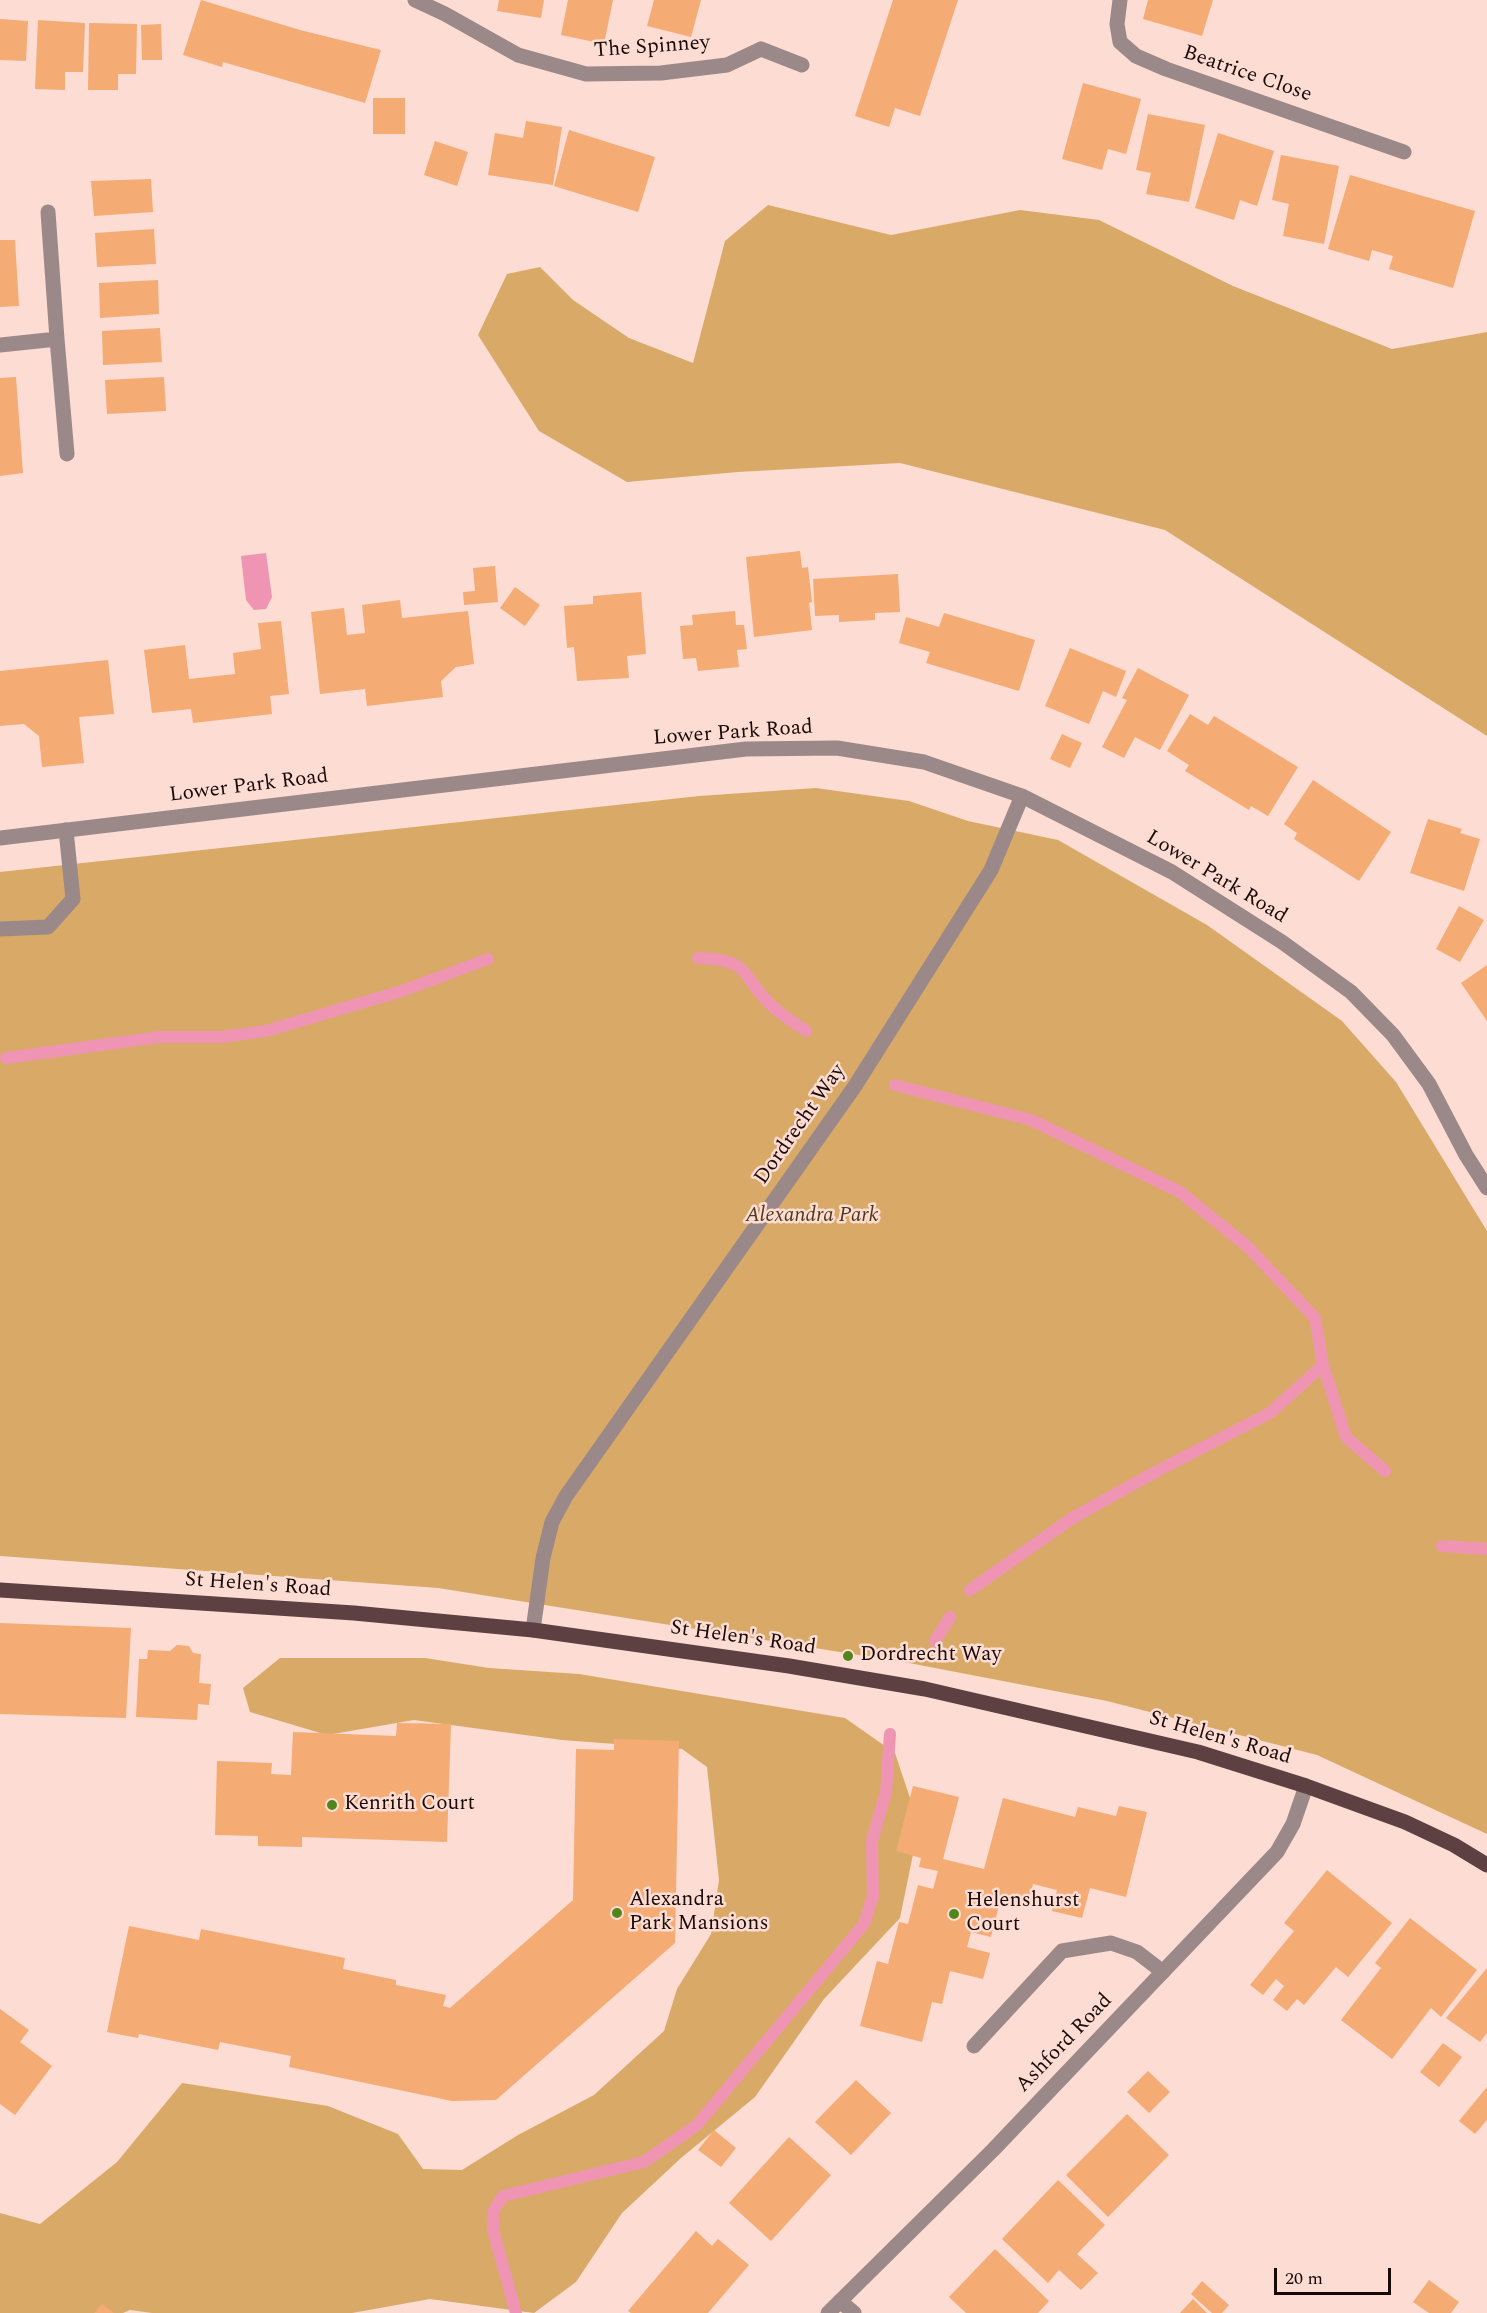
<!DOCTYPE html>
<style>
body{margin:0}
#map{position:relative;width:1487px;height:2313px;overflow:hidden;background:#fcdcd3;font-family:Spectral,serif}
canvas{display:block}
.scale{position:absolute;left:1274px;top:2268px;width:117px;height:27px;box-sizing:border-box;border:3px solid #180b08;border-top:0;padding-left:8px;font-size:18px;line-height:21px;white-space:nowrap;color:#180b08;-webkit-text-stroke:4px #fcdcd3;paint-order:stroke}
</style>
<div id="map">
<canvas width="1487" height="2313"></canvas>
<div class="scale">20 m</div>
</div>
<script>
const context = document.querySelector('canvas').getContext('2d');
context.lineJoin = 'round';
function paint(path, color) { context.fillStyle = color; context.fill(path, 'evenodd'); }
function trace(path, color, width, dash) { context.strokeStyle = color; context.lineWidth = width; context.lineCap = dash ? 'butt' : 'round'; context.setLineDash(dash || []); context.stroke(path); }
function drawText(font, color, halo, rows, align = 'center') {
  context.font = font + ' Spectral,serif'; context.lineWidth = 5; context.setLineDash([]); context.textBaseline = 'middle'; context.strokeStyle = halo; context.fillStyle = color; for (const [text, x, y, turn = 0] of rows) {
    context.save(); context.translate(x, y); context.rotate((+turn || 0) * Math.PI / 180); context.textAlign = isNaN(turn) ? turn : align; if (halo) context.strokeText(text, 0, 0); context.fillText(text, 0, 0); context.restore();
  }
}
const green = new Path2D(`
 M 768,205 L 891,235 L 1020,210 L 1099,220 L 1233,286 L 1392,349 L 1487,332 L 1487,736 L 1165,530 L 900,463 L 738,472 L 627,482 L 539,431 L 478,335 L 507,274 L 540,267 L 573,300 L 629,338 L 693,363 L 725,241 Z
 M 816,788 L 909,801 L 968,821 L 1058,840 L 1207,925 L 1342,1021 L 1396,1082 L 1487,1231 L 1487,1834 L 1317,1755 L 1107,1701 L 909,1663 L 438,1588 L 0,1556 L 0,872 L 699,796 Z
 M 280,1658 L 425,1658 L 489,1668 L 579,1674 L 845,1718 L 895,1753 L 919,1825 L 900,1918 L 824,1999 L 755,2097 L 681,2158 L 622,2213 L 576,2282 L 534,2313 L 430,2299 L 352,2313 L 152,2313 L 130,2310 L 123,2313 L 0,2313 L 0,2213 L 40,2224 L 117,2162 L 182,2083 L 328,2106 L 398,2134 L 423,2169 L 462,2170 L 518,2135 L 594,2095 L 664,2031 L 677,1989 L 711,1934 L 719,1880 L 707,1767 L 682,1749 L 562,1740 L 414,1720 L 327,1735 L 250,1712 L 243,1688 Z`);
const water = new Path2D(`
 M 266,553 L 272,597 L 266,609 L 254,610 L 246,600 L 241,556 Z`);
const stream = new Path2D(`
 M 698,958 C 753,960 739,975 772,1006 C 781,1015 795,1023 806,1031
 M 6,1058 L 160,1037 L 222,1037 L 266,1031 L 402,991 L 488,959
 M 895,1085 L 1031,1120 L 1180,1192 L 1248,1247 L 1315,1318 L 1323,1365 L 1346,1437 L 1385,1471
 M 1442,1546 L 1487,1549
 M 970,1590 L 1074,1517 L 1161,1469 L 1270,1413 L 1323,1365
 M 935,1641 L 950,1617
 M 516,2313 L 493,2230 L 494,2210 L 503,2196 L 644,2162 L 697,2125 L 864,1924 L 873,1896 L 872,1841 L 886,1792 L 890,1734`);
const building = new Path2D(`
 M 201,0 L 300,30 L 381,50 L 365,103 L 223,62 L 222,67 L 183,55 Z
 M 499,0 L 544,0 L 541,18 L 497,11 Z
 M 568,0 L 613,0 L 604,44 L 561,35 Z
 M 654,0 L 701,0 L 691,37 L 647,26 Z
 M 893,0 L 958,0 L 920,116 L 895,108 L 889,127 L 855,116 Z
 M 1148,0 L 1213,0 L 1202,36 L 1143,19 Z
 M 0,19 L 28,21 L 26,61 L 0,60 Z
 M 38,20 L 85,23 L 83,72 L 65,72 L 65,90 L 35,89 Z
 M 89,23 L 137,24 L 136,74 L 118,74 L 118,90 L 88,90 Z
 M 161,24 L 162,60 L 142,60 L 141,25 Z
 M 1083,83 L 1141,99 L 1126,154 L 1108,149 L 1102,170 L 1062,159 Z
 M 373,98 L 405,98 L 405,134 L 373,134 Z
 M 1148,114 L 1205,125 L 1189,202 L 1146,194 L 1151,173 L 1136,170 Z
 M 526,121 L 562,127 L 553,185 L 488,175 L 495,133 L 523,138 Z
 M 569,130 L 655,157 L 638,212 L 554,186 Z
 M 1218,133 L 1274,151 L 1257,206 L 1240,200 L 1234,220 L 1195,208 Z
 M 435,141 L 468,152 L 457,186 L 424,175 Z
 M 1281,155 L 1339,166 L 1324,244 L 1283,236 L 1289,204 L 1272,200 Z
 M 1350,175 L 1475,211 L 1453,288 L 1389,269 L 1393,256 L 1372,250 L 1369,261 L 1328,249 Z
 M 151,179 L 153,212 L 94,216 L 91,181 Z
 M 154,229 L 156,264 L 97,267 L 95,233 Z
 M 0,240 L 15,240 L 19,306 L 0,307 Z
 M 158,280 L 159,314 L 100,318 L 99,283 Z
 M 160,328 L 162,362 L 103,365 L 102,331 Z
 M 16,377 L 23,473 L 0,476 L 0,378 Z
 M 164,377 L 166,411 L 107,414 L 105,380 Z
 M 800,551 L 802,568 L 808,567 L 812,602 L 809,603 L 812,630 L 754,637 L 746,557 Z
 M 495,566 L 498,602 L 464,605 L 463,592 L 475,591 L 473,568 Z
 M 898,574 L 900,612 L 875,613 L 875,620 L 839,622 L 839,615 L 815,616 L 813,579 Z
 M 515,587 L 540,605 L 525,626 L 500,608 Z
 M 641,592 L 646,654 L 627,656 L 629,678 L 577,681 L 574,647 L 567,648 L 564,606 L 593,604 L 593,596 Z
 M 400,600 L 402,618 L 468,611 L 474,664 L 456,667 L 441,681 L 443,697 L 367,706 L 365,689 L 320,694 L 311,612 L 344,608 L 347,635 L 365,633 L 362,605 Z
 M 735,611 L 736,625 L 744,625 L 747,649 L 737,650 L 739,667 L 698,671 L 696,658 L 683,659 L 680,626 L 693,625 L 692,615 Z
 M 944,613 L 1035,640 L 1019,691 L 926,663 L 930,652 L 899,643 L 906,617 L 939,627 Z
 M 281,621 L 289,694 L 270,696 L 272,714 L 193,723 L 191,709 L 152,713 L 144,650 L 185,645 L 189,679 L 235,674 L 233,653 L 261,649 L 258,623 Z
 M 1070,648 L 1126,671 L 1116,697 L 1103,691 L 1089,724 L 1045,706 Z
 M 108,660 L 114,714 L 79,717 L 84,763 L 42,767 L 39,736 L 24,724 L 0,726 L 0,671 Z
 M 1138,668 L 1189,695 L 1160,750 L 1135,737 L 1124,758 L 1102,747 L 1127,700 L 1122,698 Z
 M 1190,714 L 1208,725 L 1214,716 L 1298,767 L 1268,816 L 1251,806 L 1249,810 L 1185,771 L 1189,765 L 1167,751 Z
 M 1062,734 L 1082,743 L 1070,768 L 1050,759 Z
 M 1313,780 L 1391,832 L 1359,881 L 1294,839 L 1297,833 L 1284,824 Z
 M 1428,819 L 1462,829 L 1460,833 L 1480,839 L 1464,891 L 1410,873 Z
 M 1459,906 L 1484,920 L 1460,962 L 1436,949 Z
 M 1487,965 L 1487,1021 L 1461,983 Z
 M 0,1623 L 131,1628 L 126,1718 L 0,1714 Z
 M 177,1645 L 189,1646 L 193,1653 L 201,1654 L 199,1683 L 211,1684 L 209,1705 L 198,1704 L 197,1720 L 136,1717 L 139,1659 L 147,1659 L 148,1650 L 170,1651 Z
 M 397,1723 L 451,1724 L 447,1842 L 302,1837 L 302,1847 L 258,1846 L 258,1836 L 215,1835 L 217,1761 L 272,1763 L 271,1774 L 291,1775 L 293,1732 L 396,1736 Z
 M 614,1739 L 679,1741 L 675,1943 L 496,2100 L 452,2101 L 289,2067 L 291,2056 L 220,2042 L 218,2050 L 139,2034 L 138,2038 L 107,2032 L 129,1926 L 199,1940 L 201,1929 L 345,1958 L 343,1969 L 396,1980 L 396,1985 L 446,1995 L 443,2006 L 450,2008 L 573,1900 L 576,1749 L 614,1750 Z
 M 913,1786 L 959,1797 L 943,1859 L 984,1869 L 1003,1798 L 1075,1817 L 1078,1807 L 1116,1816 L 1119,1806 L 1147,1812 L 1126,1897 L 1090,1888 L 1082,1918 L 1052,1911 L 1057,1890 L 1033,1884 L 1028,1905 L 1001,1898 L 991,1937 L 971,1932 L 967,1947 L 990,1953 L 983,1979 L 950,1971 L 942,2004 L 932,2002 L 922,2042 L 860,2026 L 877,1961 L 888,1964 L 899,1922 L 908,1924 L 918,1885 L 933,1889 L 938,1871 L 919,1867 L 921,1858 L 896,1851 Z
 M 1327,1870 L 1392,1923 L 1348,1977 L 1336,1967 L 1304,2005 L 1297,1999 L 1287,2011 L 1273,2000 L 1284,1986 L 1276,1979 L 1263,1995 L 1250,1985 L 1294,1931 L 1284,1923 Z
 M 1410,1918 L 1477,1970 L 1441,2017 L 1431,2008 L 1392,2059 L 1341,2020 L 1381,1968 L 1375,1963 Z
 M 1487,1968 L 1487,2033 L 1480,2042 L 1446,2018 Z
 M 0,2009 L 29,2030 L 20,2042 L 52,2066 L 15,2115 L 0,2104 Z
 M 1443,2043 L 1462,2057 L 1439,2087 L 1420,2072 Z
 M 1148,2071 L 1170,2092 L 1149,2113 L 1127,2092 Z
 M 856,2080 L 891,2113 L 851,2155 L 815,2122 Z
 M 1487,2087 L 1487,2120 L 1475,2134 L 1459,2121 Z
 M 1127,2114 L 1169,2155 L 1108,2217 L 1066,2175 Z
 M 714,2130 L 736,2148 L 721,2167 L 698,2150 Z
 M 789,2137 L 831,2175 L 771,2241 L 729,2203 Z
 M 1058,2180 L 1105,2225 L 1077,2254 L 1098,2273 L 1081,2290 L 1059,2270 L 1048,2283 L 1002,2239 Z
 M 696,2231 L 712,2246 L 718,2239 L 749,2265 L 708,2313 L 631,2313 L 628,2311 Z
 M 995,2249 L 1049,2301 L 1038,2313 L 966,2313 L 949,2297 Z
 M 1429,2280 L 1459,2302 L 1451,2313 L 1429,2313 L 1413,2302 Z
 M 1202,2281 L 1229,2305 L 1222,2313 L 1212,2313 L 1191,2294 Z
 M 1193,2299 L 1207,2313 L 1180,2313 Z
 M 102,2304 L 114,2313 L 94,2313 Z`);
const lane = new Path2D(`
 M 761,49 L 802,65
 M 0,929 L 48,927 L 73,899 L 66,830
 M 974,2046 L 1062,1951 L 1111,1943 L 1137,1952 L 1163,1972`);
const street = new Path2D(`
 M 415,0 L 445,14 L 518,55 L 586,74 L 661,73 L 727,65 L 761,49
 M 1120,0 L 1117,24 L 1120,42 L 1136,56 L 1166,69 L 1404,152
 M 48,212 L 57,339
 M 0,345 L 57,339 L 67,454
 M 0,838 L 746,749 L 837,748 L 924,762 L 1022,796 L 1172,872 L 1282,942 L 1351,992 L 1393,1035 L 1429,1084 L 1466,1155 L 1487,1188
 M 533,1630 L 543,1558 L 552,1522 L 566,1496 L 855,1086 L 991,870 L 1022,796
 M 840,2301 L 854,2313
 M 828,2313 L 993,2150 L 1277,1852 L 1293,1824 L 1306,1786`);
const primary = new Path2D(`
 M 0,1590 L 354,1613 L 533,1630 L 789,1666 L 925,1689 L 1198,1752 L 1306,1786 L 1405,1822 L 1454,1845 L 1487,1865`);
const markers = [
 [848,1656,6,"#51861c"],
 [332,1805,6,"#51861c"],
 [617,1913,6,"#51861c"],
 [954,1914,6,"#51861c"]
];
const streetNames = [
 ["The Spinney",652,48,-4],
 ["Beatrice Close",1247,75,19],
 ["Lower Park Road",733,734,-4],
 ["Lower Park Road",249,787,-7],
 ["Lower Park Road",1216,878,31],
 ["Dordrecht Way",801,1125,-55],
 ["St Helen's Road",258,1586,4],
 ["St Helen's Road",743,1639,8],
 ["St Helen's Road",1220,1739,16],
 ["Ashford Road",1065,2044,-46]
];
const parkNames = [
 ["Alexandra Park",812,1217]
];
const poiNames = [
 ["Dordrecht Way",860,1656],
 ["Kenrith Court",344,1805],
 ["Alexandra",629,1901],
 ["Park Mansions",629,1925],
 ["Helenshurst",966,1902],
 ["Court",966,1926]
];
paint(green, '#d9aa67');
paint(water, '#ef95b3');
trace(stream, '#ef95b3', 12);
paint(building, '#f5ab74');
trace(lane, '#9b8989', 15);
trace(street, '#9b8989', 15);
trace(primary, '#5d4041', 15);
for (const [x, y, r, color] of markers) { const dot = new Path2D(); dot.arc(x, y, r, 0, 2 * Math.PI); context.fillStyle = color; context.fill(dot); trace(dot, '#fcdcd3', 2); }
drawText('21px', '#180b08', '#fcdcd3', streetNames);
drawText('italic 21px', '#4f3918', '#fcdcd3', parkNames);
drawText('21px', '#180b08', '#fcdcd3', poiNames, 'left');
</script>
